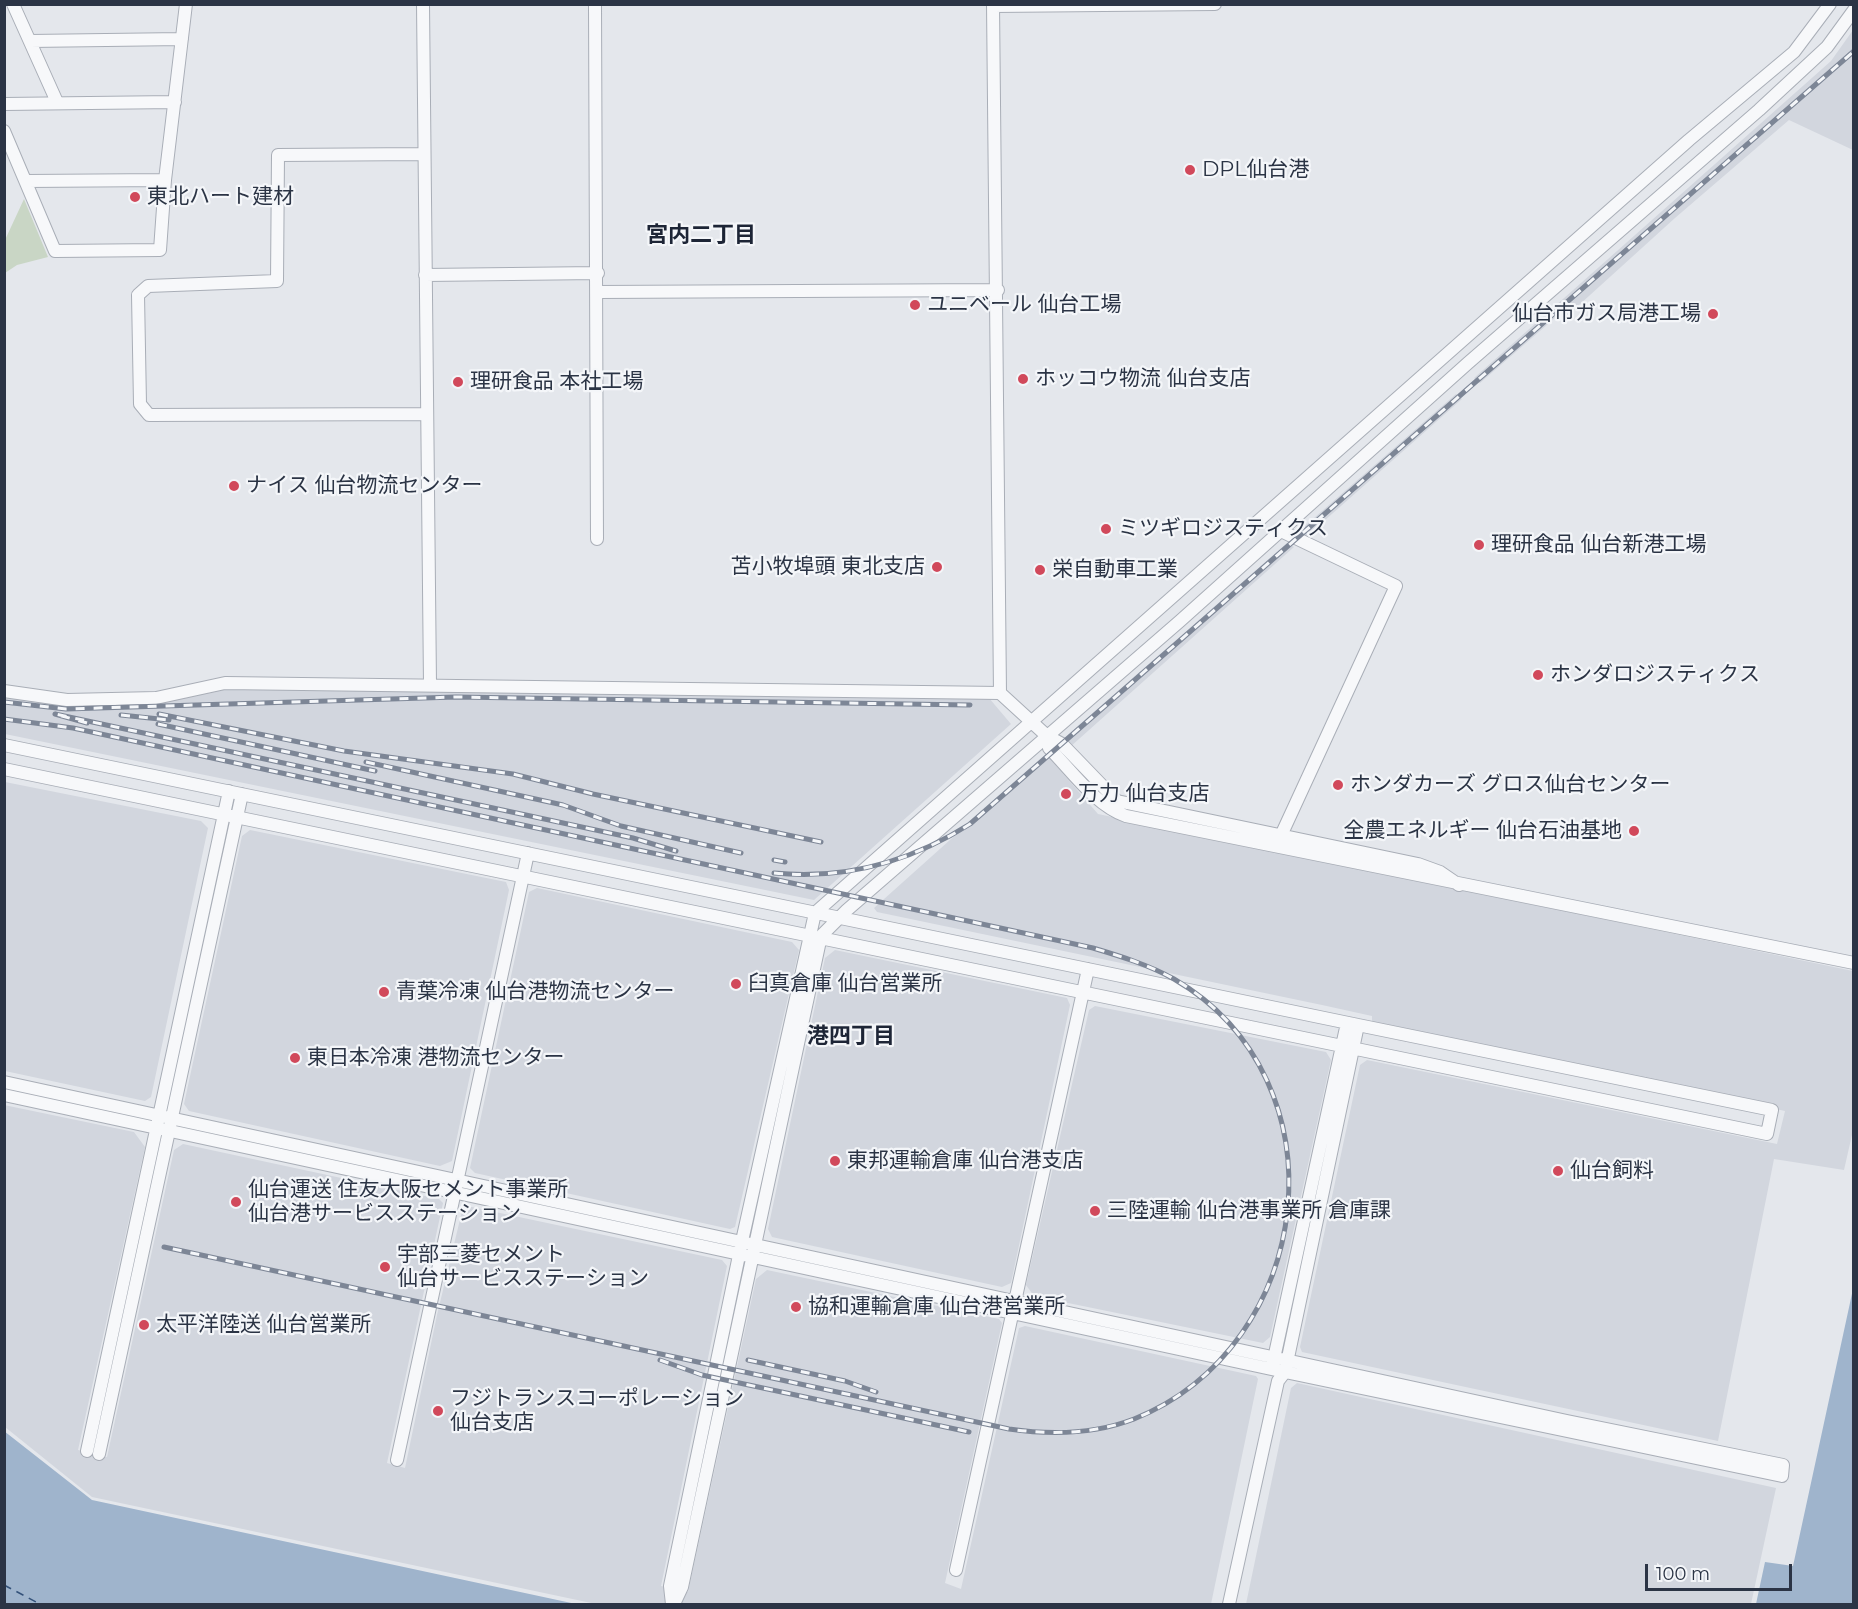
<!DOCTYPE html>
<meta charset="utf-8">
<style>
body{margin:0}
#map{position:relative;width:1858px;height:1609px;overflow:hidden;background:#e4e7ec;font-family:Montserrat,sans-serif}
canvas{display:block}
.frame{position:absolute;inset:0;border:6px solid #2b3445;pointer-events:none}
.scale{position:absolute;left:1645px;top:1564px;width:147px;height:27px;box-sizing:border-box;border:3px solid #2b3445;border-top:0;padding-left:8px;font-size:18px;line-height:21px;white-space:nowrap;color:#2b3445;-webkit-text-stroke:4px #f4f6f9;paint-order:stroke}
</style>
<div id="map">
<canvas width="1858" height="1609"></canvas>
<div class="frame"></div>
<div class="scale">100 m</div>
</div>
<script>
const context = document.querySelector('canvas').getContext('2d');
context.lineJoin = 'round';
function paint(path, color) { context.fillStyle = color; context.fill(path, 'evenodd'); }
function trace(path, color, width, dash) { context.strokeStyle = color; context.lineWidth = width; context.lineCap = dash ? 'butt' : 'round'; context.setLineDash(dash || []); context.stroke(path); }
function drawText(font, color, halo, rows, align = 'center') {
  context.font = font + ' Montserrat,"Noto Sans JP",sans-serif'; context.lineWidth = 4.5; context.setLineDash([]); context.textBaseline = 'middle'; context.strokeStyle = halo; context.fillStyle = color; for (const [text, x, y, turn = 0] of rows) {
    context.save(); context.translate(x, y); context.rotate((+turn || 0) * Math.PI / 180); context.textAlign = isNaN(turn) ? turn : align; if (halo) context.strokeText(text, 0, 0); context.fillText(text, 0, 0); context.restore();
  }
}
const built = new Path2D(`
 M 1853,30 L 1853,150 L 1789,120 L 1675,218 L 1568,315 L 1563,311 L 1480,383 L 1474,378 L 1831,61 Z
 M 1456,394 L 1462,399 L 1307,536 L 1298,532 Z
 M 1287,543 L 1294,547 L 1070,747 L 1062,740 Z
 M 222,688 L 989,698 L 1011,724 L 814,900 L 5,734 L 4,697 L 44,703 L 157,703 Z
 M 1046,754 L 1098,814 L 1853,971 L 1854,1126 L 1844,1170 L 1774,1159 L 1718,1441 L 1302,1352 L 1300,1347 L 1360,1065 L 1367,1060 L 1777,1144 L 1785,1111 L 1372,1023 L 1372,1016 L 1322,1005 L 877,912 L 874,908 Z
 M 5,782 L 201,821 L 208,828 L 151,1097 L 145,1101 L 5,1071 Z
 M 250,830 L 506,882 L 509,890 L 452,1161 L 440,1166 L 189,1111 L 184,1104 L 242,836 Z
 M 537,888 L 792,942 L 799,950 L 735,1227 L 730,1229 L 475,1173 L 470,1168 L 529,892 Z
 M 835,950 L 1067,998 L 1070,1005 L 1011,1283 L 1002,1287 L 772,1237 L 768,1229 L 825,958 Z
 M 1095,1006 L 1326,1052 L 1331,1060 L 1270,1337 L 1263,1343 L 1034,1296 L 1026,1285 L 1089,1010 Z
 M 4,1105 L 134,1132 L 145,1147 L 78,1450 L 107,1457 L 174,1150 L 183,1144 L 439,1199 L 443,1203 L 387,1463 L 405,1468 L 437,1315 L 463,1207 L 467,1206 L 722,1260 L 727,1266 L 661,1586 L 688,1592 L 756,1279 L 767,1270 L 999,1319 L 1002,1323 L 945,1583 L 961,1589 L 1019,1328 L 1025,1326 L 1256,1376 L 1258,1379 L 1211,1604 L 596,1604 L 92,1497 L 5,1427 Z
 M 1297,1383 L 1776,1488 L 1751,1604 L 1246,1604 L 1291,1388 Z`);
const green = new Path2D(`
 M 24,199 L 48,257 L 17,265 L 5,273 L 5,240 Z`);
const water = new Path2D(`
 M 1853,1289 L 1853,1604 L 1756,1604 L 1765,1562 L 1793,1566 Z
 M 4,1431 L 92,1500 L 576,1604 L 5,1604 Z`);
const ferry = new Path2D(`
 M 4,1585 L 40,1604`);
const minor = new Path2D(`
 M 13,4 L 57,102
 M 423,4 L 430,684
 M 595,4 L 597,539
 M 993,4 L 1000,693 L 1047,736 L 1062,744 L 1117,801 L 1418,864 L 1440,872 L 1459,885
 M 993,6 L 1215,4
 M 30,41 L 182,39
 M 4,104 L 175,102
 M 4,131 L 55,251 L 160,250 L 165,180 L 26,181
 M 424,154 L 278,155 L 277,281 L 148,286 L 138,295 L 140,404 L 149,415 L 427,414
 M 165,180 L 186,4
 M 425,275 L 598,273
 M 598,292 L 998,290
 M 4,691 L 67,700 L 156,698 L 225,683 L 1000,693
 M 1047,736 L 1049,748 C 1072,771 1095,805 1126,816 L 1854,963
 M 4,745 L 1358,1025 L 1285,1372 L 1278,1381 L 1229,1604
 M 4,769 L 1767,1134 L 1772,1110 L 1358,1025
 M 1278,842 L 1396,586 L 1281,531
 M 4,1082 L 1567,1421 L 1783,1465 L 1782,1476 L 1285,1372 L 4,1095
 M 1273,1363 L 1347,1023
 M 87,1451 L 229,791
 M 99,1454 L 242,794
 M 397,1460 L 528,853
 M 956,1570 L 1088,969
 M 672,1604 L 670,1586 L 742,1241 L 815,913 L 1689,140 L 1794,52 L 1830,4
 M 674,1604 L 682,1587 L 821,936 L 847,910 L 1180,621 L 1468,363 L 1759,110 L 1827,47 L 1854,10`);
const rail = new Path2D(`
 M 4,702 L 66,709 L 456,697 L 970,705
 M 159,714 L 344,751 L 513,774 L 593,794 L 821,842
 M 121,715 L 169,720
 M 4,719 L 73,728 L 1093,948 C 1120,956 1149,965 1174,979 C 1348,1080 1316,1346 1134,1419 C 1095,1434 1050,1435 1009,1429 L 164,1247
 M 87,723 L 55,714 L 633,838 L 676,851
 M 158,724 L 375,771
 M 366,762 L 563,805 L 621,826 L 741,853
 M 774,860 L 785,862
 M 774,873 C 845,880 910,862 970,824 L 1854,51
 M 660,1360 L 702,1375 L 969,1432
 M 748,1360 L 845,1381 L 876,1392`);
const markers = [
 [1190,170,6,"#d1495b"],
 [135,197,6,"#d1495b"],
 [915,305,6,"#d1495b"],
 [1713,314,6,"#d1495b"],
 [1023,379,6,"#d1495b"],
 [458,382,6,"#d1495b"],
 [234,486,6,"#d1495b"],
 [1106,529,6,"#d1495b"],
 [1479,545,6,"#d1495b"],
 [937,567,6,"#d1495b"],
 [1040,570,6,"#d1495b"],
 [1538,675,6,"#d1495b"],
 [1338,785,6,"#d1495b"],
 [1066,794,6,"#d1495b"],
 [1634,831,6,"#d1495b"],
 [736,984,6,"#d1495b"],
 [384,992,6,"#d1495b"],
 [295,1058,6,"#d1495b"],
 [835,1161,6,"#d1495b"],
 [1558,1171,6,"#d1495b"],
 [236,1202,6,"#d1495b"],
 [1095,1211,6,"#d1495b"],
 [385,1267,6,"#d1495b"],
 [796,1307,6,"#d1495b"],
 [144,1325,6,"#d1495b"],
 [438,1411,6,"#d1495b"]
];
const poiNames = [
 ["DPL仙台港",1202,170],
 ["東北ハート建材",147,197],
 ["ユニベール 仙台工場",927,305],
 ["仙台市ガス局港工場",1701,314,"right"],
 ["ホッコウ物流 仙台支店",1035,379],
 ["理研食品 本社工場",470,382],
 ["ナイス 仙台物流センター",246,486],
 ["ミツギロジスティクス",1118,529],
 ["理研食品 仙台新港工場",1491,545],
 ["苫小牧埠頭 東北支店",925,567,"right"],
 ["栄自動車工業",1052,570],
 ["ホンダロジスティクス",1550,675],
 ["ホンダカーズ グロス仙台センター",1350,785],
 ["万力 仙台支店",1078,794],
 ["全農エネルギー 仙台石油基地",1622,831,"right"],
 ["臼真倉庫 仙台営業所",748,984],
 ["青葉冷凍 仙台港物流センター",396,992],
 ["東日本冷凍 港物流センター",307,1058],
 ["東邦運輸倉庫 仙台港支店",847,1161],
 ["仙台飼料",1570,1171],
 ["仙台運送 住友大阪セメント事業所",248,1190],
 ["仙台港サービスステーション",248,1214],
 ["三陸運輸 仙台港事業所 倉庫課",1107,1211],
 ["宇部三菱セメント",397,1255],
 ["仙台サービスステーション",397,1279],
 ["協和運輸倉庫 仙台港営業所",808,1307],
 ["太平洋陸送 仙台営業所",156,1325],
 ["フジトランスコーポレーション",450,1399],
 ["仙台支店",450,1423]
];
const neighbourhoodNames = [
 ["宮内二丁目",701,236],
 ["港四丁目",851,1037]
];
paint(built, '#d2d6de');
paint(green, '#c9d6c5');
paint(water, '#9fb4cc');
trace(ferry, '#34527a', 1.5, [8, 6]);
trace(minor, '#a9aeb7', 14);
trace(minor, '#f7f8fa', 12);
trace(rail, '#7d8696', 5);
trace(rail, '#f4f6f9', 3, [9]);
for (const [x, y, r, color] of markers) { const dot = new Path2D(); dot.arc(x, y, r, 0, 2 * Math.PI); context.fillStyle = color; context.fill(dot); trace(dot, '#f4f6f9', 2); }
drawText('21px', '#2b3445', '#f4f6f9', poiNames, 'left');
drawText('bold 22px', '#1d2536', '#f4f6f9', neighbourhoodNames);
</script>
